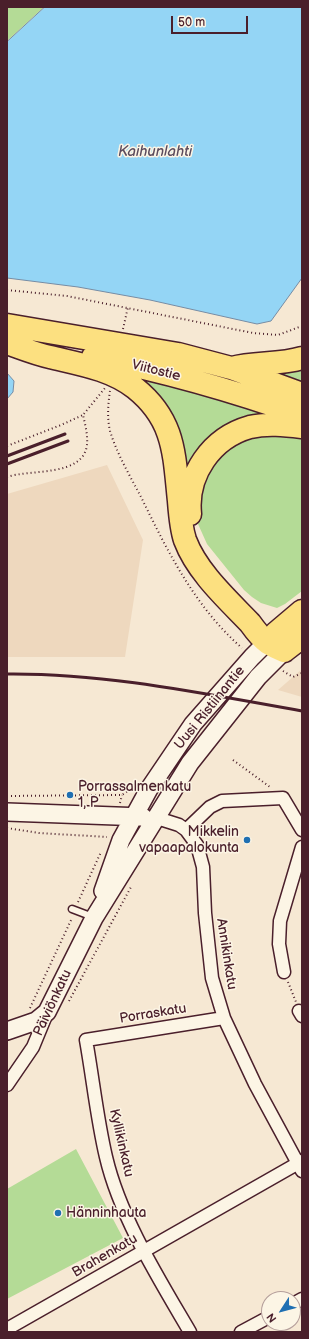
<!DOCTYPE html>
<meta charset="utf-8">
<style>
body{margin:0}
#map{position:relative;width:309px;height:1339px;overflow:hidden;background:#f6e8d3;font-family:"Balsamiq Sans",sans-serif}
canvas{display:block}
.frame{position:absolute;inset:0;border:8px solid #4a1f2b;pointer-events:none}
.north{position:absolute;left:261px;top:1291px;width:40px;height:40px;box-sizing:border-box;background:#fcf5e5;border:1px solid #b59f9b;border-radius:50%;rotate:234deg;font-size:11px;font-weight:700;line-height:16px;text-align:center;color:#4a1f2b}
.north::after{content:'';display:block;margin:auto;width:14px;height:18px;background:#1f6fb2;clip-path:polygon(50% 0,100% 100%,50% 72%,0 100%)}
.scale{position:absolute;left:171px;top:16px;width:77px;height:18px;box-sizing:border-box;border:2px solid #4a1f2b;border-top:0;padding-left:5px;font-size:12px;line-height:14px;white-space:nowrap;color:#4a1f2b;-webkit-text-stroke:3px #fcf5e5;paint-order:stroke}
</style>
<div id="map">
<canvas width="309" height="1339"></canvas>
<div class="frame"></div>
<div class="north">N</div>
<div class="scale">50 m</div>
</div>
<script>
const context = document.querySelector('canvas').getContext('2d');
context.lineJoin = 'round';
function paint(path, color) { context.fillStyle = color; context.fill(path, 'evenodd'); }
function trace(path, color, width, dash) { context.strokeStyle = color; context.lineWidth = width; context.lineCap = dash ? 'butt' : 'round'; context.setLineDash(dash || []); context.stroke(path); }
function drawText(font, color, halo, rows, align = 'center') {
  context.font = font + ' "Balsamiq Sans",sans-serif'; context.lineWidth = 3; context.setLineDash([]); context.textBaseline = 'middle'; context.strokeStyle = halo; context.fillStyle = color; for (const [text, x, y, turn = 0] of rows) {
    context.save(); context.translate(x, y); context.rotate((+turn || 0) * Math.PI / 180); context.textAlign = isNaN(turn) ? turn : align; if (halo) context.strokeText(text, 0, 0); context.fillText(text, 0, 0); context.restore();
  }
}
const built = new Path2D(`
 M 107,465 L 143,540 L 125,657 L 7,657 L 7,494 Z
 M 302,669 L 302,697 L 278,690 Z`);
const green = new Path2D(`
 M 7,7 L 44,7 L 7,41 Z
 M 302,365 L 302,384 L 270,374 Z
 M 130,375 L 277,416 L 261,420 L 191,476 Z
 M 302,434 L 302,591 L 285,604 L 277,608 L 261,603 L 252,597 L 244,590 L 207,544 L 198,524 L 196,511 L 209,464 L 247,435 Z
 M 76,1149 L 123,1238 L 7,1299 L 7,1189 Z`);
const water = new Path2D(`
 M 45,7 L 302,7 L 302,278 L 271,321 L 257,324 L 150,300 L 78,287 L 7,278 L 7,42 Z
 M 7,373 L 14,381 L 13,392 L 7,399 Z`);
const path = new Path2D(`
 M 7,290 L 67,296 L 253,333 L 278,335 L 302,326
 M 123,329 L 128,307
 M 110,391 C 108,404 107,418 110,431 C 117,454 130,476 141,497 C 168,552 195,607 242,648
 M 7,446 L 61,425 L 83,415
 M 7,477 C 30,469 83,477 87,445 C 88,435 85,424 83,415 L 105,388
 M 283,671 L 293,677 L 302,673
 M 233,760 L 270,787
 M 7,796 L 122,795 L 135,786
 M 120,803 L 122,795
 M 7,828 L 39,833 L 107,837
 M 78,902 L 101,852
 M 288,982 L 296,1002
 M 69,1001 L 131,887
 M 30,1008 L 72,918`);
const lane = new Path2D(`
 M 72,909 L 93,917`);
const street = new Path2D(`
 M 157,818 L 179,825 L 186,830 L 197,845 L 203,867 L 205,913 L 212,978 L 224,1018 L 255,1084 L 302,1171
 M 186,830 L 210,807 L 222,801 L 283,798 L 302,830
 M 284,972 L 279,944 L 280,921 L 302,847
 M 299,1011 L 302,1016
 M 7,1085 L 33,1047 L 47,1013
 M 293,1304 L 302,1299
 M 7,1329 L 302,1161
 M 190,1332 C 159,1279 120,1217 106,1157 C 97,1119 93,1079 86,1040 L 224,1018
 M 241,1332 L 269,1317`);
const secondary = new Path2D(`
 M 7,812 L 143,817
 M 103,891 L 121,840 L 149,789 L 193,724 L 252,657 L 276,633
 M 7,1031 L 36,1021 L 47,1012 L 94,918 L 190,763 L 258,677 L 284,651`);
const highway = new Path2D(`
 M 7,325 L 178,354 L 231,368 L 302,394
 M 7,343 C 21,348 36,354 50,357 C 79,364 111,369 135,388 C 175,420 174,454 179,501 C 180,514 181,528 185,540 C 197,572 227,599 250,623 C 255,630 261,638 268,643 C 273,646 279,649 284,651
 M 93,357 C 164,371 234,391 302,415
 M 232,368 C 255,362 279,365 302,358
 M 190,514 C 186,475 211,438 250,427 C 267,423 285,425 302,427
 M 276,633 L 302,611
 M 284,651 L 302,637`);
const rail = new Path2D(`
 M 7,456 L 65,434
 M 7,464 L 68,441
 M 7,674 C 106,673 205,694 302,711`);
const markers = [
 [70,795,4,"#1f6fb2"],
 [247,840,4,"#1f6fb2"],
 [58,1213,4,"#1f6fb2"]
];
const streetNames = [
 ["Viitostie",156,371,14],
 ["Uusi Ristiinantie",210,708,-51],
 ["Annikinkatu",226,954,81],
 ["Päiviönkatu",53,1003,-65],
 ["Porraskatu",153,1014,-9],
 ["Kyllikinkatu",121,1143,77],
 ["Brahenkatu",105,1256,-30]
];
const poiNames = [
 ["Porrassalmenkatu",78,787],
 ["1, P",78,803],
 ["Mikkelin",239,832,"right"],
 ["vapaapalokunta",239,848,"right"],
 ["Hänninhauta",66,1213]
];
const waterNames = [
 ["Kaihunlahti",155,152]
];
paint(built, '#eed8be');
paint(green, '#b4db96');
paint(water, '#94d5f5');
trace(water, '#768ca4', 1);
trace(lane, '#4a1f2b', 9);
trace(street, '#4a1f2b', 15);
trace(secondary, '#4a1f2b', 20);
trace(highway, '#4a1f2b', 25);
trace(path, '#4a1f2b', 2, [1, 3]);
trace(lane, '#fcf5e5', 6);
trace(street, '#fcf5e5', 12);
trace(secondary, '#fcf5e5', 17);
trace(highway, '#fce080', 22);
trace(rail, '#4a1f2b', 3);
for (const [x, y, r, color] of markers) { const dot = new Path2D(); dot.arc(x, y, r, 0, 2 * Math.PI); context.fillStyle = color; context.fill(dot); trace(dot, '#fcf5e5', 1.5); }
drawText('14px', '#4a1f2b', '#fcf5e5', streetNames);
drawText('14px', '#4a1f2b', '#fcf5e5', poiNames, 'left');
drawText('italic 15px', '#5c4c5e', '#fcf5e5', waterNames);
</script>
